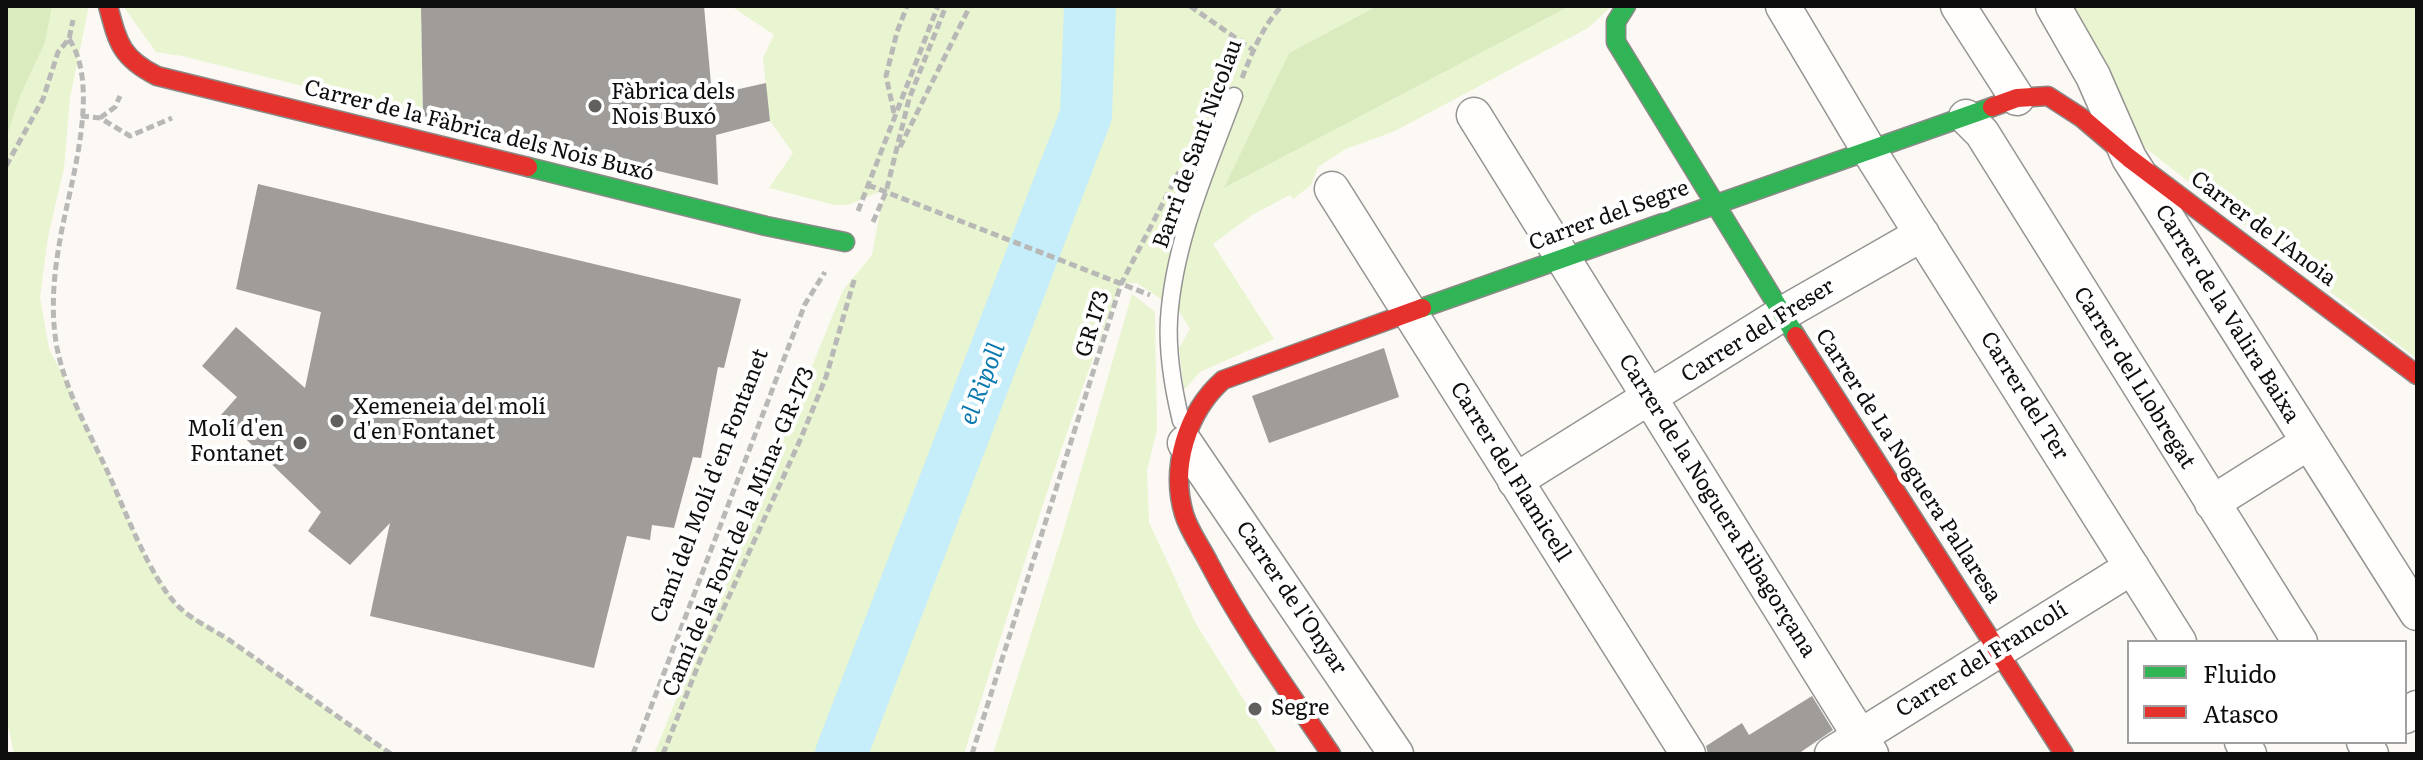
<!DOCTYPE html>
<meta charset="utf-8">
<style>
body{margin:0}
#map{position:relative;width:2423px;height:760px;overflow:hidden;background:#fcf9f4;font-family:Literata,serif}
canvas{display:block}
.frame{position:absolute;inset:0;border:8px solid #0e0e0e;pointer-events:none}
.legend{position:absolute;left:2127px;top:640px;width:280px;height:104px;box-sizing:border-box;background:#fff;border:2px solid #9f9f9f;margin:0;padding:10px 14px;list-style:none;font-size:24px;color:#0e0e0e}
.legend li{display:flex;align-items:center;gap:16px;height:40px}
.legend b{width:40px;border:2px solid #9f9f9f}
</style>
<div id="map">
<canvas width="2423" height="760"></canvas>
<div class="frame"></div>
<ul class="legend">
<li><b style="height:10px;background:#30b455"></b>Fluido</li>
<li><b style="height:10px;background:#e5322d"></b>Atasco</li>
</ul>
</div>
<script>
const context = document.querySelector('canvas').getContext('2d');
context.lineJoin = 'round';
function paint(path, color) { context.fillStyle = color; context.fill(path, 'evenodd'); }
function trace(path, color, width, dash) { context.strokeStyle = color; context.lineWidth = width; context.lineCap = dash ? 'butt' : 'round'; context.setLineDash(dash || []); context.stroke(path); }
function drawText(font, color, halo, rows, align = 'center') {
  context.font = font + ' Literata,serif'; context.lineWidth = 8; context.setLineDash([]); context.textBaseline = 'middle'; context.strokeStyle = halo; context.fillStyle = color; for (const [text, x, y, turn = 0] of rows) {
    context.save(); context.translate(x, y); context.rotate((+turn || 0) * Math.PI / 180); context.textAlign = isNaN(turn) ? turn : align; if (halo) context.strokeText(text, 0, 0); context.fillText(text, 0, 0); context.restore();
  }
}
const green = new Path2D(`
 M 6,6 L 89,6 L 70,98 L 64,168 L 48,237 L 40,297 L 49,349 L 67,383 L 149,563 L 177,606 L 224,636 L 391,754 L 14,754 L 6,716 Z
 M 123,6 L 421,6 L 423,116 L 182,56 L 156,52 Z
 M 731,6 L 1377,6 L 1289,53 L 1226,187 L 1570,6 L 1612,6 L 1588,28 L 1395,131 L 1346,149 L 1318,167 L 1311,185 L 1293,199 L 1290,195 L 1252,215 L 1213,244 L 1274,339 L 1200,372 L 1184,390 L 1179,348 L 1190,329 L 1179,311 L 1137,283 L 1121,284 C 1061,438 1014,597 964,754 L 654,754 L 843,290 L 872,255 L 884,190 L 848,205 L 835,205 L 769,188 L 793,153 L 770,121 L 763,58 L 774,35 Z
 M 2067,6 L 2417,6 L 2417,359 L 2131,137 Z
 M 1132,294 L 1155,312 L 1157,430 L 1147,470 L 1149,522 L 1196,624 L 1278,754 L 993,754 L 1062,536 Z`);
const forest = new Path2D(`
 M 6,6 L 52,6 L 45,42 L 20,96 L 6,138 Z
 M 1377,6 L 1570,6 L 1224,188 L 1289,53 Z`);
const river = new Path2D(`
 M 841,754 L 1086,115 L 1090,6`);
const building = new Path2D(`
 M 421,6 L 704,6 L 712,95 L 766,83 L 770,121 L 716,135 L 718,185 L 423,116 Z
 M 258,184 L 741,299 L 724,368 L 718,367 L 701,458 L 693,457 L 674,528 L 652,525 L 650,540 L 627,536 L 594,668 L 370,616 L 390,523 L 350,565 L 308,531 L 321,512 L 221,415 L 237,397 L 202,366 L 236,327 L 305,388 L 321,312 L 236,289 Z
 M 1384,348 L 1399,397 L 1269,443 L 1252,396 Z
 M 1812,696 L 1833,730 L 1798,754 L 1708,754 L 1706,746 L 1742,723 L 1749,735 Z`);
const path = new Path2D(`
 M 1190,6 L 1253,50
 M 69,39 C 101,86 71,181 61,234 C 54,272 50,309 57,348 C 66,393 91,435 110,477 C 126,513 150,577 177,605 C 191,620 215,630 232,642 C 285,679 338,717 391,754
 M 1242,78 C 1252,53 1263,25 1282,6
 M 894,113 L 886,76 L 897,32 L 907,6
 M 81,116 L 100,118 L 130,136 L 172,118
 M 100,118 L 115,107 L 120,96
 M 900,147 L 970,6
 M 6,166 L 43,99 L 58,52 L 69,39 L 73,20
 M 868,185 L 1150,295
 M 858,211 L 938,6
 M 873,222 L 886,192 L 909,99 L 946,6
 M 633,754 L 805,304 L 825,272
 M 663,754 L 701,658 L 801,438 L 826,377 L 855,277
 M 972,754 L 1121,284 L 1179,172`);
const lane = new Path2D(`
 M 1181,421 C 1173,388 1167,353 1169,319 C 1174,241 1207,169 1234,96`);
const street = new Path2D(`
 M 1783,6 L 1868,149 L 2179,642
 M 1958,6 L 2017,98
 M 2053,6 L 2093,76 L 2129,158 L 2417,613
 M 1474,115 L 1871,754
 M 1966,117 L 1982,133 L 2300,642
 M 1332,189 L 1688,754
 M 1185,443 L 1396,754
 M 1515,481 L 1782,314 L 1922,234
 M 2212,503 L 2309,442
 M 2405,716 L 2417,708
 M 2242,742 L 2249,754
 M 2364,742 L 2371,754
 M 1832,754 L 2132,567`);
const fast = new Path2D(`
 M 1626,6 L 1616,22 L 1616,42 L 1796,336
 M 528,167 L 766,226 L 845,242
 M 1422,308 L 1992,107`);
const jam = new Path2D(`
 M 108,6 C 118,43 121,58 157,76 L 528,167
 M 1992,107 L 2017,98 L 2048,96 L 2082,118 L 2129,158 L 2417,375
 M 1796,336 L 2064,754
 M 1331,754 C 1289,692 1244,630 1209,563 C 1201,547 1189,531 1184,514 C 1170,467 1187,412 1223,380 L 1422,308`);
const markers = [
 [595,106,8,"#61605e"],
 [337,421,8,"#61605e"],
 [300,443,8,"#61605e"],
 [1255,709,8,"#61605e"]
];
const poiNames = [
 ["Fàbrica dels",611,93],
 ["Nois Buxó",611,118],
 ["Xemeneia del molí",353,408],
 ["d'en Fontanet",353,433],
 ["Molí d'en",284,430,"right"],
 ["Fontanet",284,455,"right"],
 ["Segre",1271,709]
];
const streetNames = [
 ["Carrer de la Fàbrica dels Nois Buxó",479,131,14],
 ["Barri de Sant Nicolau",1198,144,-70],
 ["Carrer del Segre",1609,216,-20],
 ["Carrer de l'Anoia",2263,229,37],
 ["Carrer de la Valira Baixa",2227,314,58],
 ["GR 173",1093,324,-73],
 ["Carrer del Freser",1758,331,-32],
 ["Carrer del Llobregat",2134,378,58],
 ["Carrer del Ter",2024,396,58],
 ["Carrer de La Noguera Pallaresa",1908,466,57],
 ["Carrer del Flamicell",1510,472,58],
 ["Camí del Molí d'en Fontanet",710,486,-69],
 ["Carrer de la Noguera Ribagorçana",1717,506,58],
 ["Camí de la Font de la Mina- GR-173",739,532,-67],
 ["Carrer de l'Onyar",1291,598,56],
 ["Carrer del Francolí",1982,660,-32]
];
const waterNames = [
 ["el Ripoll",983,384,-69]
];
paint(green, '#e9f4d1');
paint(forest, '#daecbe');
trace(river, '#c5edfa', 52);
paint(building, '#9f9c99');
trace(lane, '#959492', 19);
trace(street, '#959492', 37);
trace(fast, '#8c8a88', 21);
trace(jam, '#8c8a88', 21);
trace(path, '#b8b8b7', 5, [8, 4]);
trace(lane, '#fffefd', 16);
trace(street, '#fffefd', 34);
trace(fast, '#30b455', 18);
trace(jam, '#e5322d', 18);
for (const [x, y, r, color] of markers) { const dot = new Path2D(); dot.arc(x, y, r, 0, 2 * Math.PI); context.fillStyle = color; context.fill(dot); trace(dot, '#fff', 3); }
drawText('22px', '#0e0e0e', '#fff', poiNames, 'left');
drawText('22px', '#0e0e0e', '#fff', streetNames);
drawText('italic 24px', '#0979af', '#fff', waterNames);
</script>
